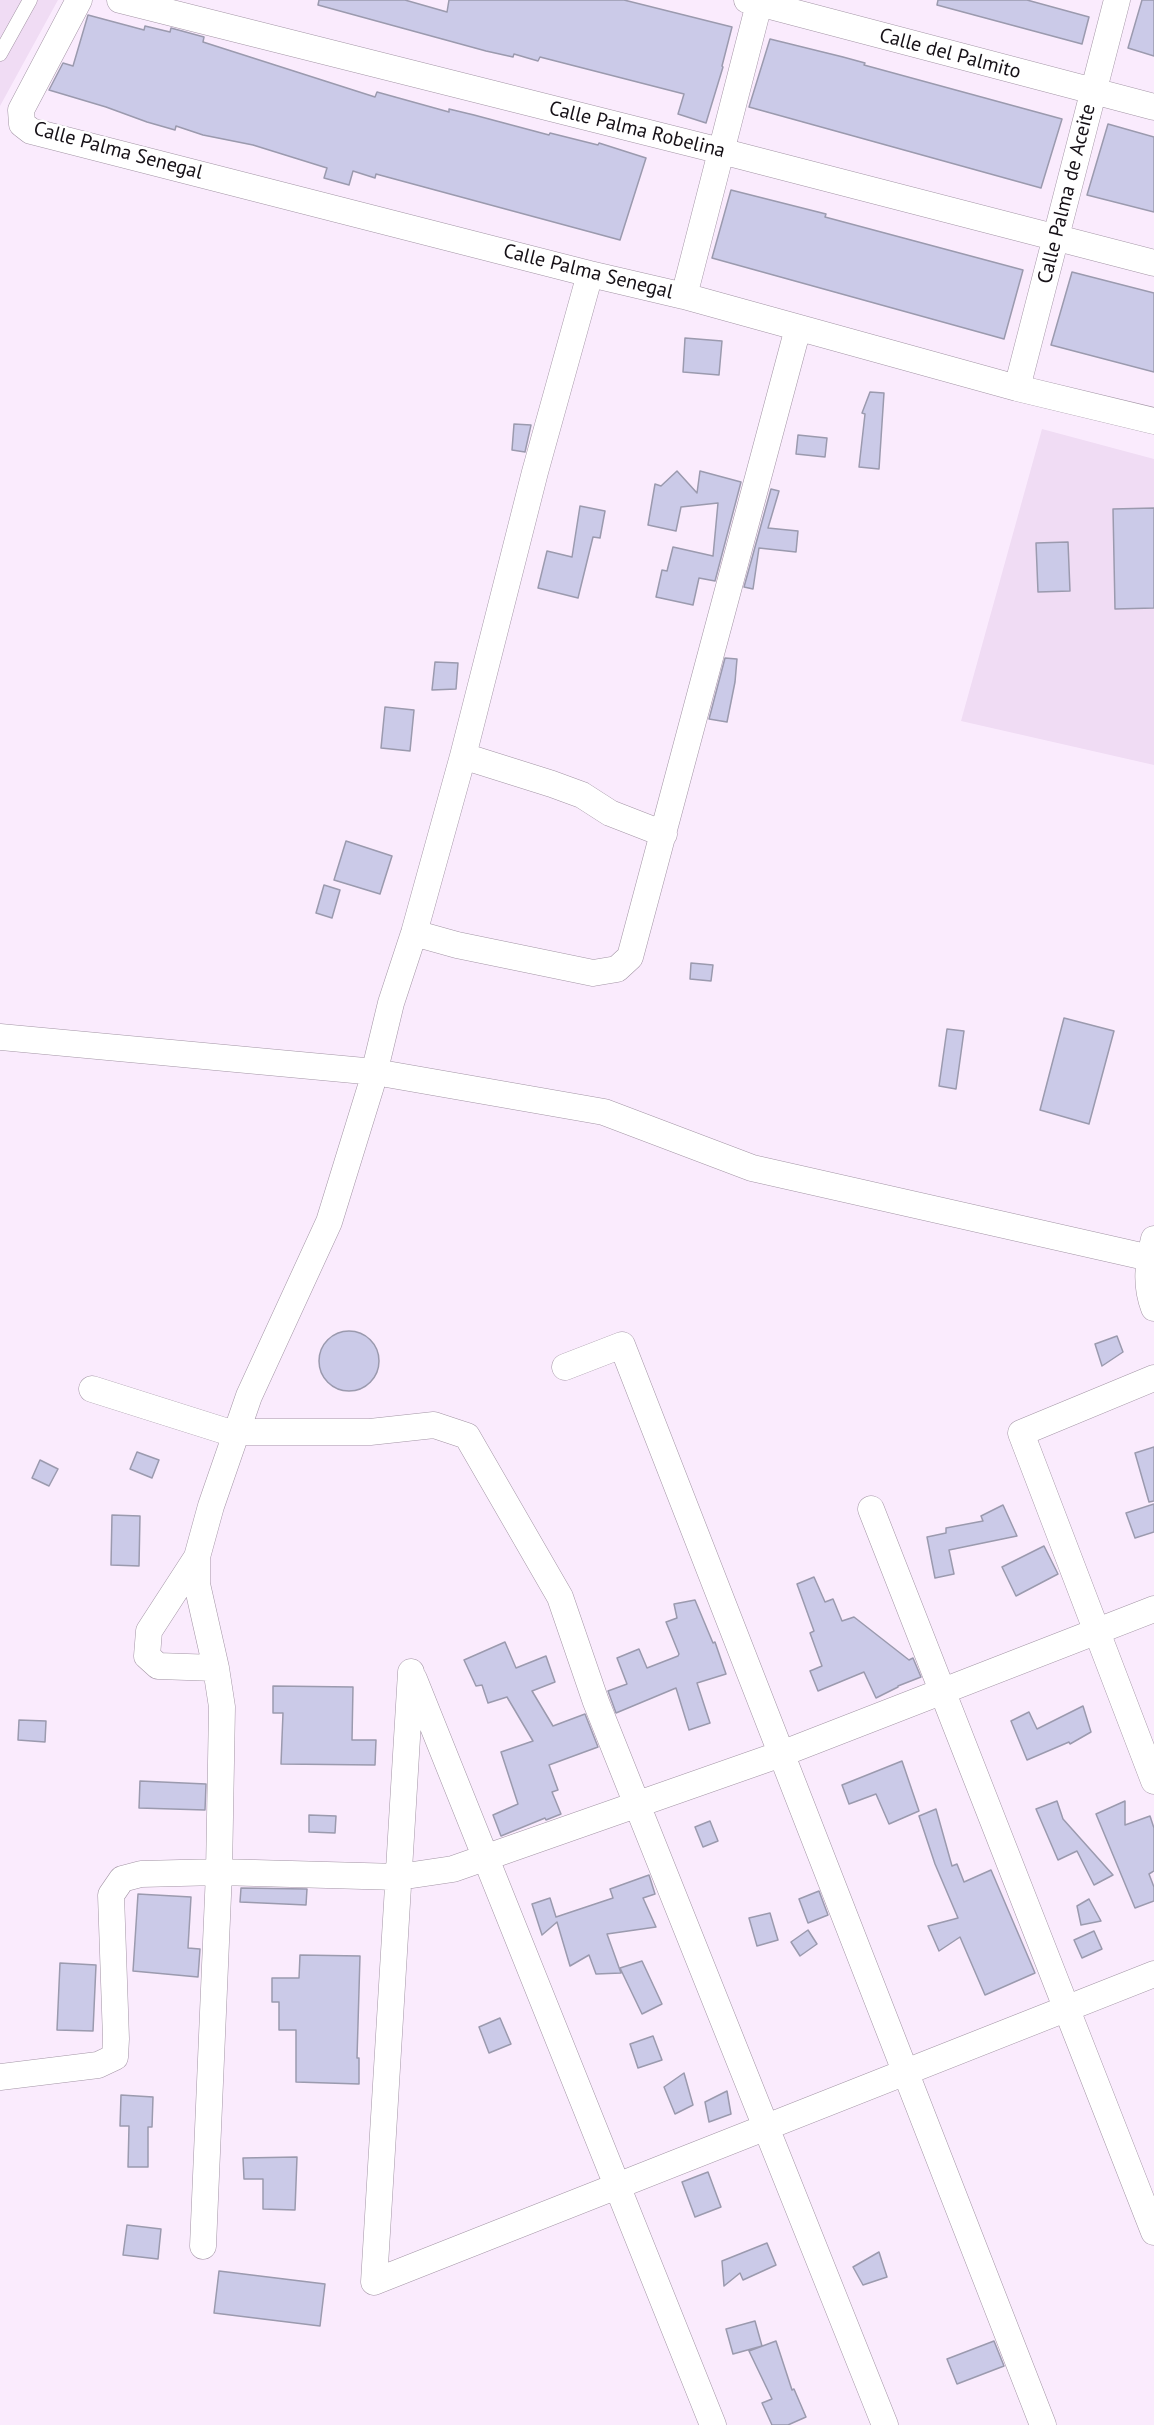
<!DOCTYPE html>
<style>
body{margin:0}
canvas{display:block;background:#faebfd}
</style>
<canvas width="1154" height="2425"></canvas>
<script>
const context = document.querySelector('canvas').getContext('2d');
context.lineJoin = 'round';
function paint(path, color) { context.fillStyle = color; context.fill(path, 'evenodd'); }
function trace(path, color, width, dash) { context.strokeStyle = color; context.lineWidth = width; context.lineCap = dash ? 'butt' : 'round'; context.setLineDash(dash || []); context.stroke(path); }
function drawText(font, color, halo, rows, align = 'center') {
  context.font = font + ' "PT Sans",sans-serif'; context.lineWidth = 5; context.setLineDash([]); context.textBaseline = 'middle'; context.strokeStyle = halo; context.fillStyle = color; for (const [text, x, y, turn = 0] of rows) {
    context.save(); context.translate(x, y); context.rotate((+turn || 0) * Math.PI / 180); context.textAlign = isNaN(turn) ? turn : align; if (halo) context.strokeText(text, 0, 0); context.fillText(text, 0, 0); context.restore();
  }
}
const built = new Path2D(`
 M 0,0 L 58,0 L 0,106 Z
 M 1042,429 L 1154,459 L 1154,765 L 961,721 Z`);
const building = new Path2D(`
 M 319,0 L 405,0 L 447,12 L 449,0 L 624,0 L 732,27 L 722,66 L 723,67 L 706,123 L 678,114 L 684,94 L 540,57 L 538,61 L 514,54 L 513,57 L 486,51 L 318,5 Z
 M 938,0 L 1027,0 L 1089,17 L 1082,44 L 937,5 Z
 M 1142,0 L 1154,0 L 1154,56 L 1128,48 Z
 M 88,15 L 144,30 L 145,26 L 170,32 L 171,28 L 204,37 L 203,42 L 375,97 L 377,92 L 449,112 L 449,109 L 474,115 L 549,135 L 550,133 L 598,145 L 599,143 L 646,158 L 620,240 L 376,174 L 375,178 L 353,171 L 349,185 L 324,178 L 327,168 L 253,145 L 203,135 L 176,126 L 175,130 L 147,122 L 106,107 L 49,90 L 63,63 L 73,66 Z
 M 770,39 L 843,57 L 865,63 L 864,65 L 1062,119 L 1041,188 L 749,107 Z
 M 1108,124 L 1154,137 L 1154,212 L 1087,195 Z
 M 731,190 L 826,214 L 825,217 L 1023,270 L 1004,339 L 712,258 Z
 M 1072,272 L 1154,293 L 1154,372 L 1051,345 Z
 M 685,338 L 722,341 L 719,375 L 683,372 Z
 M 870,392 L 884,393 L 879,469 L 859,467 L 865,414 L 862,413 Z
 M 514,424 L 531,425 L 525,452 L 512,450 Z
 M 798,435 L 827,438 L 825,457 L 796,454 Z
 M 677,471 L 697,493 L 700,471 L 741,482 L 715,581 L 699,578 L 693,605 L 656,597 L 662,570 L 667,571 L 673,547 L 713,556 L 718,503 L 681,507 L 676,531 L 648,525 L 655,484 L 661,486 Z
 M 771,489 L 779,491 L 768,528 L 798,531 L 796,552 L 759,548 L 753,589 L 744,587 Z
 M 580,506 L 605,511 L 600,538 L 593,537 L 578,598 L 538,588 L 547,551 L 572,557 Z
 M 1154,508 L 1154,608 L 1115,609 L 1113,509 Z
 M 1068,542 L 1070,591 L 1038,592 L 1036,543 Z
 M 725,658 L 737,659 L 735,682 L 727,722 L 709,719 Z
 M 435,662 L 458,663 L 456,689 L 432,690 Z
 M 385,707 L 414,710 L 410,751 L 381,748 Z
 M 346,841 L 392,856 L 380,894 L 334,880 Z
 M 324,885 L 340,890 L 332,918 L 316,913 Z
 M 691,963 L 713,965 L 711,981 L 690,979 Z
 M 1064,1018 L 1114,1031 L 1089,1124 L 1040,1110 Z
 M 947,1029 L 964,1031 L 956,1089 L 939,1086 Z
 M319 1361a30 30 0 1 1 60 0a30 30 0 1 1-60 0Z
 M 1117,1336 L 1123,1352 L 1102,1366 L 1095,1344 Z
 M 1154,1447 L 1154,1501 L 1149,1502 L 1135,1453 Z
 M 137,1452 L 159,1460 L 152,1478 L 130,1469 Z
 M 40,1460 L 58,1469 L 49,1486 L 32,1478 Z
 M 1154,1504 L 1154,1532 L 1135,1538 L 1126,1513 Z
 M 1003,1505 L 1017,1536 L 949,1550 L 954,1574 L 935,1578 L 927,1537 L 946,1533 L 946,1528 L 983,1521 L 981,1516 Z
 M 112,1515 L 140,1516 L 139,1566 L 111,1565 Z
 M 1044,1546 L 1058,1574 L 1016,1596 L 1002,1567 Z
 M 814,1577 L 825,1602 L 833,1599 L 842,1621 L 854,1617 L 909,1660 L 913,1658 L 921,1677 L 898,1686 L 898,1687 L 876,1698 L 864,1672 L 818,1691 L 810,1671 L 822,1666 L 810,1633 L 814,1631 L 797,1584 Z
 M 695,1600 L 713,1643 L 715,1642 L 726,1674 L 697,1683 L 710,1723 L 689,1730 L 676,1688 L 616,1713 L 608,1691 L 627,1684 L 617,1658 L 639,1649 L 647,1668 L 678,1656 L 679,1654 L 666,1622 L 677,1618 L 674,1604 Z
 M 505,1642 L 516,1668 L 546,1656 L 555,1682 L 532,1691 L 553,1726 L 585,1714 L 598,1747 L 549,1765 L 558,1790 L 552,1792 L 561,1814 L 546,1820 L 545,1818 L 501,1836 L 493,1815 L 518,1804 L 501,1752 L 533,1741 L 507,1697 L 488,1703 L 482,1685 L 476,1686 L 464,1660 Z
 M 273,1686 L 353,1687 L 352,1740 L 376,1740 L 375,1765 L 281,1764 L 283,1713 L 273,1713 Z
 M 1083,1706 L 1091,1732 L 1070,1744 L 1069,1742 L 1027,1760 L 1011,1721 L 1029,1712 L 1037,1729 Z
 M 19,1720 L 46,1721 L 45,1742 L 18,1740 Z
 M 902,1761 L 919,1811 L 889,1824 L 876,1794 L 849,1804 L 842,1785 Z
 M 140,1781 L 206,1784 L 205,1810 L 139,1808 Z
 M 1057,1801 L 1063,1819 L 1113,1875 L 1094,1885 L 1077,1851 L 1058,1860 L 1036,1809 Z
 M 1125,1801 L 1125,1825 L 1150,1816 L 1154,1828 L 1154,1871 L 1149,1874 L 1154,1887 L 1154,1901 L 1135,1908 L 1096,1814 Z
 M 936,1809 L 952,1866 L 957,1864 L 964,1882 L 991,1870 L 1035,1973 L 985,1995 L 960,1937 L 939,1951 L 928,1926 L 958,1918 L 935,1864 L 919,1816 Z
 M 309,1815 L 336,1816 L 335,1833 L 309,1832 Z
 M 710,1821 L 718,1841 L 703,1847 L 695,1827 Z
 M 649,1875 L 655,1894 L 643,1898 L 656,1927 L 607,1934 L 621,1973 L 596,1974 L 589,1955 L 570,1966 L 557,1922 L 542,1935 L 532,1904 L 550,1898 L 556,1917 L 613,1898 L 610,1889 Z
 M 241,1888 L 307,1889 L 306,1905 L 240,1902 Z
 M 819,1891 L 828,1915 L 808,1923 L 799,1899 Z
 M 138,1894 L 191,1897 L 188,1948 L 200,1949 L 198,1977 L 133,1971 Z
 M 1089,1899 L 1101,1921 L 1081,1925 L 1077,1906 Z
 M 770,1913 L 778,1940 L 757,1946 L 749,1918 Z
 M 808,1930 L 817,1944 L 800,1956 L 791,1942 Z
 M 1094,1931 L 1102,1949 L 1082,1958 L 1074,1940 Z
 M 300,1955 L 360,1956 L 357,2058 L 359,2058 L 359,2084 L 296,2082 L 296,2030 L 279,2030 L 279,2002 L 272,2002 L 272,1978 L 299,1978 Z
 M 642,1961 L 662,2004 L 642,2014 L 620,1968 Z
 M 60,1963 L 96,1965 L 93,2031 L 57,2030 Z
 M 500,2018 L 511,2044 L 489,2053 L 479,2027 Z
 M 653,2036 L 662,2060 L 638,2068 L 630,2044 Z
 M 684,2073 L 693,2105 L 675,2114 L 664,2087 Z
 M 727,2091 L 731,2114 L 709,2122 L 705,2102 Z
 M 121,2095 L 153,2097 L 152,2127 L 148,2127 L 148,2167 L 128,2167 L 129,2126 L 120,2126 Z
 M 297,2157 L 295,2210 L 263,2209 L 263,2179 L 244,2179 L 243,2158 Z
 M 708,2172 L 721,2207 L 695,2217 L 682,2182 Z
 M 127,2225 L 161,2229 L 158,2259 L 123,2255 Z
 M 767,2243 L 776,2265 L 743,2280 L 740,2273 L 724,2286 L 722,2261 Z
 M 879,2252 L 887,2277 L 863,2285 L 853,2267 Z
 M 219,2271 L 325,2284 L 320,2326 L 214,2313 Z
 M 755,2321 L 762,2346 L 733,2354 L 726,2329 Z
 M 776,2341 L 792,2390 L 794,2389 L 806,2417 L 788,2425 L 772,2425 L 762,2403 L 772,2399 L 749,2351 Z
 M 994,2341 L 1004,2366 L 957,2384 L 947,2359 Z`);
const service = new Path2D(`
 M 0,54 L 30,0`);
const minor = new Path2D(`
 M 79,0 L 21,110 L 22,124 L 31,131 L 590,274 L 684,296 L 1017,388 L 1154,421
 M 120,0 L 721,151 L 1154,263
 M 747,0 L 1154,107
 M 684,296 L 760,0
 M 1017,388 L 1117,0
 M 463,756 L 552,784 L 582,795 L 610,813 L 664,834
 M 414,933 L 457,945 L 593,973 L 617,969 L 630,957 L 798,328
 M 0,1037 L 375,1072 L 604,1112 L 752,1168 L 1150,1258
 M 1154,1239 C 1148,1263 1145,1285 1154,1308
 M 565,1367 L 622,1345 L 1043,2425
 M 1154,1378 L 1021,1433 L 1154,1781
 M 92,1389 L 228,1432 L 370,1432 L 434,1425 L 467,1436 L 560,1597 L 596,1702 L 885,2425
 M 871,1509 L 1154,2232
 M 197,1557 L 149,1631 L 147,1656 L 158,1666 L 216,1668
 M 411,1672 L 374,2282 L 1154,1974
 M 414,1679 L 713,2425
 M 0,2077 L 98,2065 L 115,2057 L 116,2039 L 111,1895 L 122,1879 L 141,1874 L 219,1872 L 399,1877 L 453,1869 L 781,1754 L 1154,1609
 M 203,2246 L 219,1872 L 222,1707 L 216,1668 L 197,1584 L 197,1557 L 211,1506 L 249,1396 L 329,1222 L 371,1086 L 391,1003 L 414,933 L 463,756 L 535,472 L 590,274`);
const streetNames = [
 ["Calle del Palmito",950,54,15],
 ["Calle Palma Robelina",637,130,14],
 ["Calle Palma Senegal",118,151,15],
 ["Calle Palma de Aceite",1067,194,-76],
 ["Calle Palma Senegal",588,272,14]
];
paint(built, '#f0dcf4');
paint(building, '#cbcae8');
trace(building, '#9b9aae', 1.5);
trace(service, '#a395a5', 15);
trace(minor, '#a395a5', 27);
trace(service, '#fff', 14);
trace(minor, '#fff', 26);
drawText('20px', '#161117', '#fff', streetNames);
</script>
